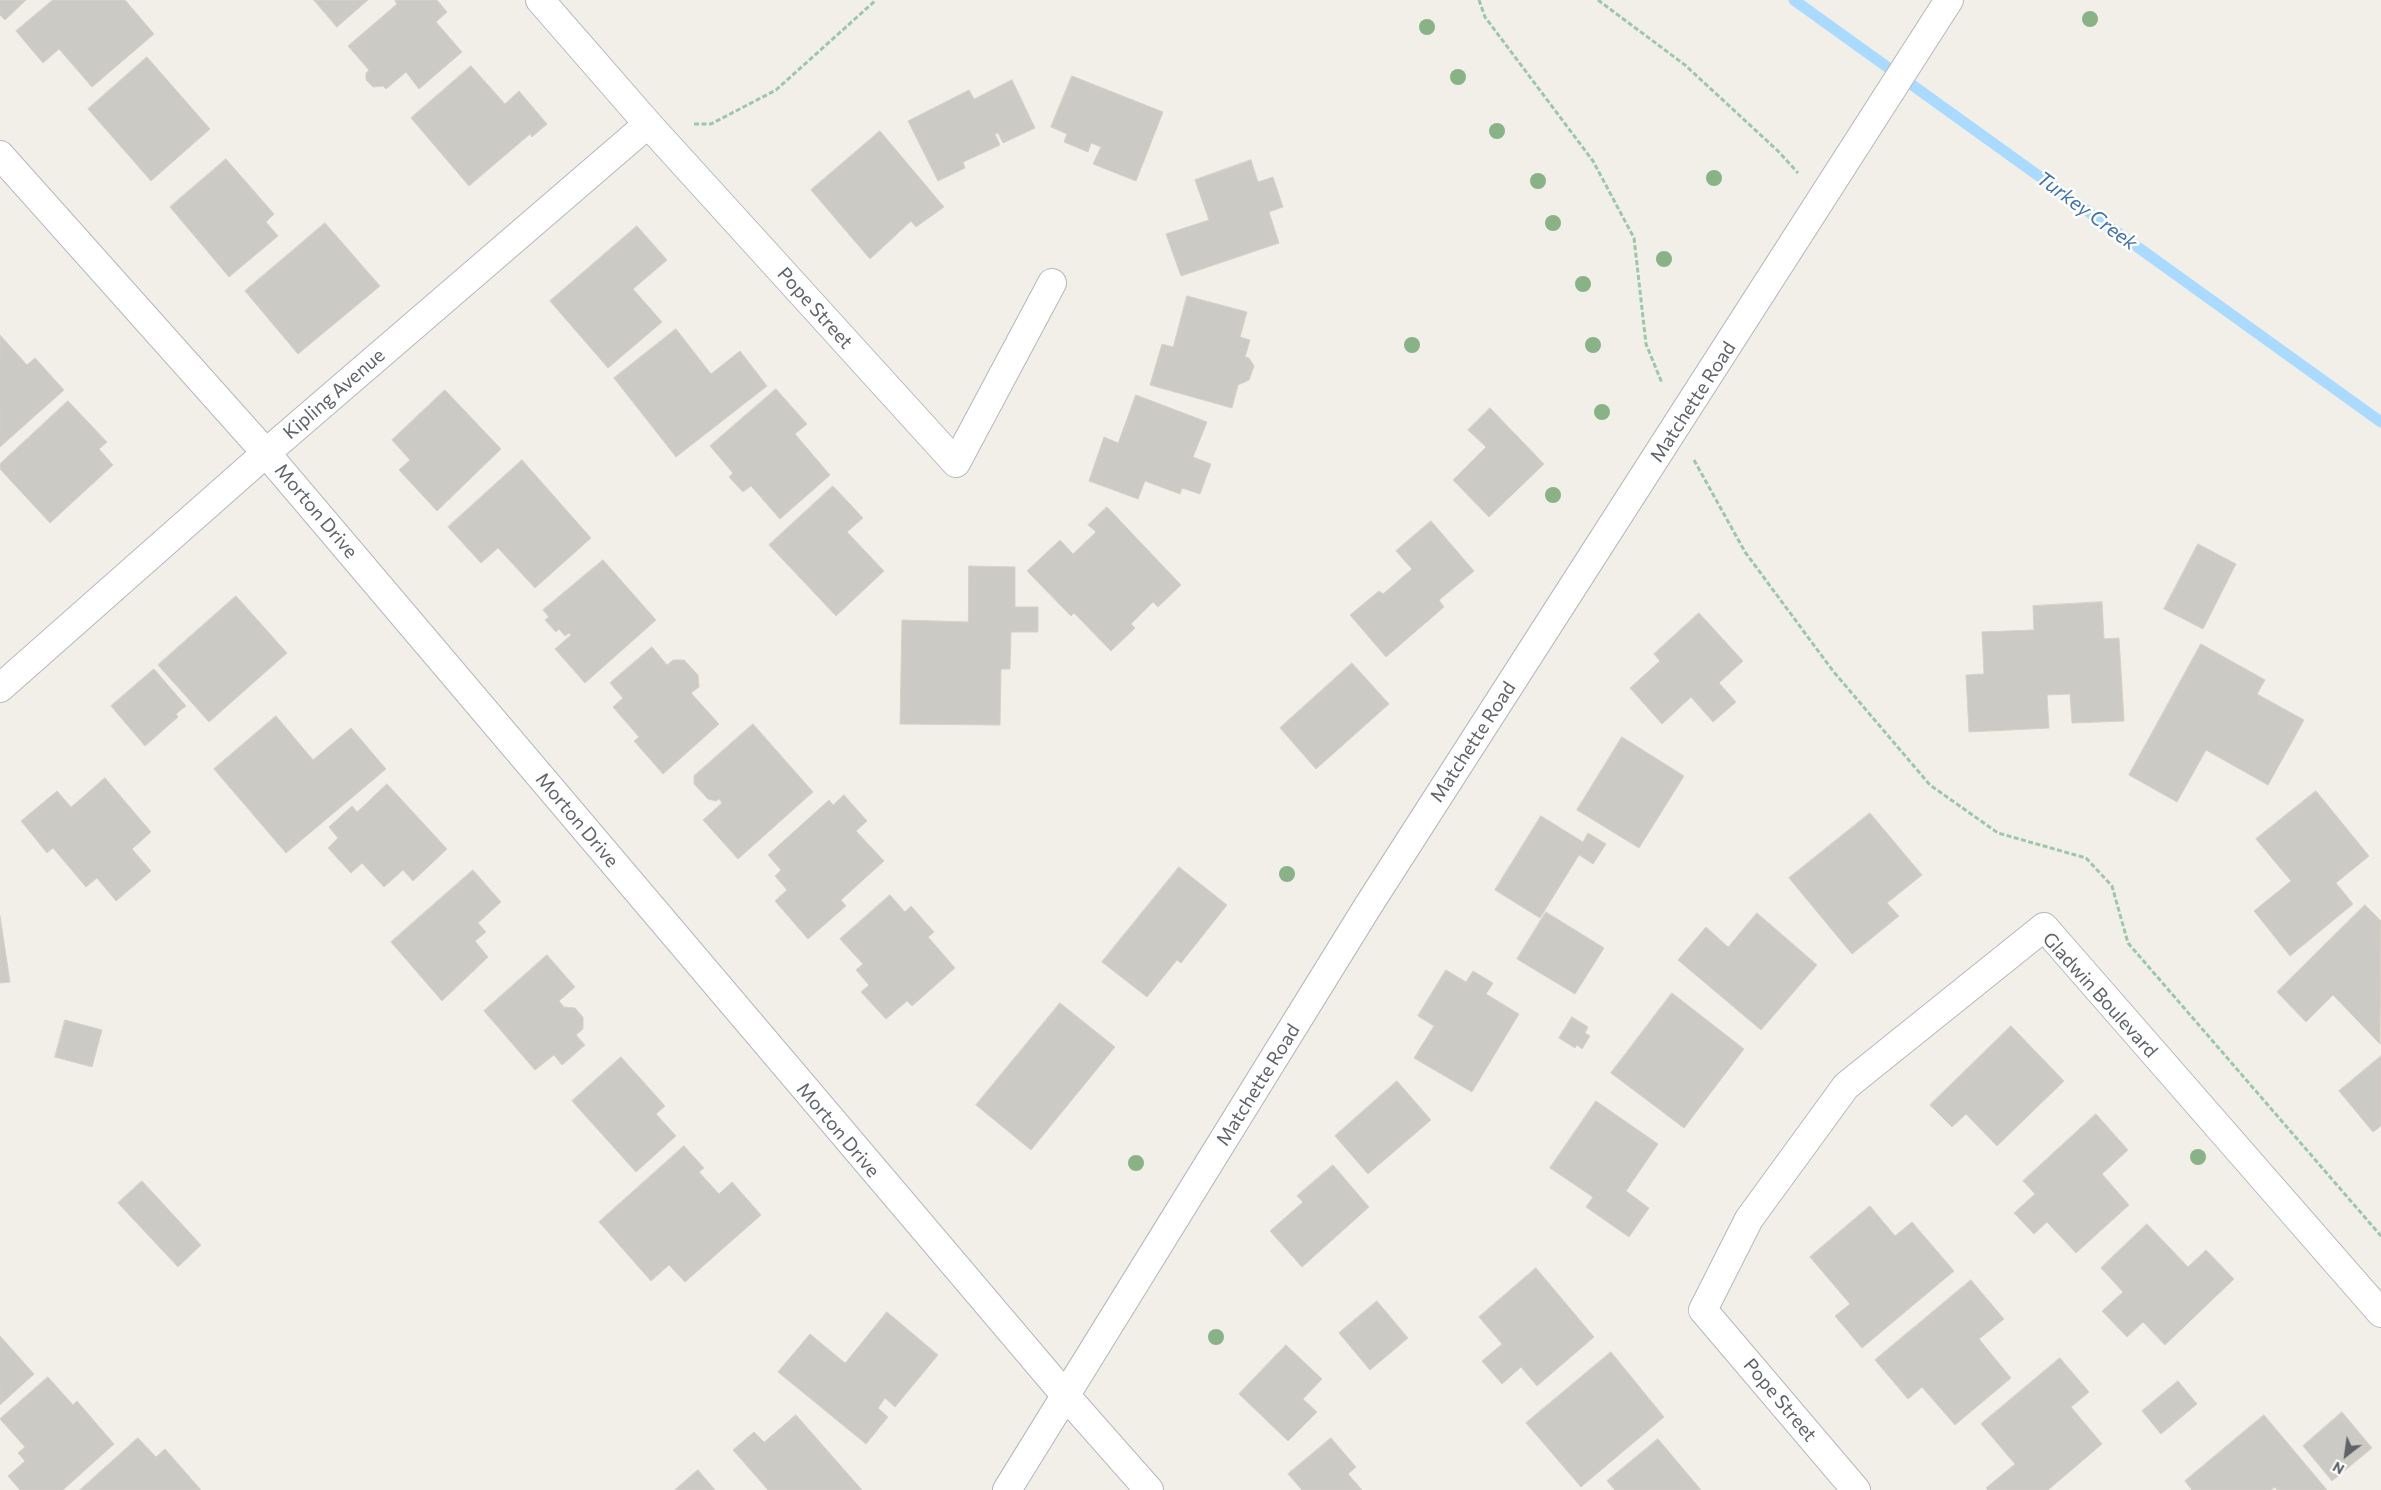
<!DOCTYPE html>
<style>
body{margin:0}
#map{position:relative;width:2381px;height:1490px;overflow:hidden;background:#f1efe8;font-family:Commissioner,sans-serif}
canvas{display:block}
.north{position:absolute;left:2321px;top:1430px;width:50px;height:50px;-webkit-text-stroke:4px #fff;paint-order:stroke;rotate:210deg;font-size:14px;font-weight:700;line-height:20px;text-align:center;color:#5f6368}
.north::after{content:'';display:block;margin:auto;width:18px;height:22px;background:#5f6368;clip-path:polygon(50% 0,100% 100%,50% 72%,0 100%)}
</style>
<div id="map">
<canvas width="2381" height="1490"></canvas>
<div class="north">N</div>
</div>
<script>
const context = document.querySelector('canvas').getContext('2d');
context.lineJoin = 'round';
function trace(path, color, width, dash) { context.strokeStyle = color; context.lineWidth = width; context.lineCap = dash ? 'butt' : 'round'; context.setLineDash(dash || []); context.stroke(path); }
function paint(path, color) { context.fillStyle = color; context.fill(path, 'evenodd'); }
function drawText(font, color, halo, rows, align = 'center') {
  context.font = font + ' Commissioner,sans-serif'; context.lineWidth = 5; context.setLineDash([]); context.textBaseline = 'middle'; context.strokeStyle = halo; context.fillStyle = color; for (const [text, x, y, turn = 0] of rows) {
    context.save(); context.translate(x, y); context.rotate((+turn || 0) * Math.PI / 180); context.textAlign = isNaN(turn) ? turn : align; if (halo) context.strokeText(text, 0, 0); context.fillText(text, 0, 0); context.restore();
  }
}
const stream = new Path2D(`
 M 1794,0 L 2381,422`);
const building = new Path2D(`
 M 0,0 L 26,0 L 5,20 L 0,15 Z
 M 53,0 L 125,0 L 154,34 L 92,87 L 59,49 L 43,63 L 16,31 Z
 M 314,0 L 368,0 L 337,27 Z
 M 397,0 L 437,0 L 447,12 L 436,22 L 462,52 L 419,89 L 406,72 L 386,89 L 383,86 L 373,87 L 366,80 L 366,73 L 369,70 L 348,46 L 397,4 L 395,1 Z
 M 147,57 L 210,129 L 151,181 L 88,109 Z
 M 471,66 L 505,104 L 519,91 L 547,124 L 532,137 L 530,134 L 469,186 L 411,118 Z
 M 1072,76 L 1163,112 L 1136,181 L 1093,164 L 1101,147 L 1091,143 L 1088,152 L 1064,142 L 1067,134 L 1051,127 Z
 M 1012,80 L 1035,128 L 1003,143 L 998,133 L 995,134 L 1000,145 L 963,162 L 965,168 L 938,181 L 908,121 L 969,90 L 974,99 Z
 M 880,131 L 944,207 L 916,227 L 911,221 L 870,259 L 811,190 Z
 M 226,159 L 274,214 L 266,222 L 278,236 L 229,277 L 170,207 Z
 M 1251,160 L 1258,182 L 1273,177 L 1283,207 L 1269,212 L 1279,243 L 1181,276 L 1166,234 L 1209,220 L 1195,180 Z
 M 325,223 L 380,286 L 298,354 L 245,291 Z
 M 637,226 L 667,260 L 633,289 L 662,322 L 608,368 L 550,301 Z
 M 1187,296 L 1247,312 L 1240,337 L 1250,340 L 1245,357 L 1249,358 L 1254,366 L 1249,380 L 1238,385 L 1232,408 L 1150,385 L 1162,344 L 1173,347 Z
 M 676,329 L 711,374 L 740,351 L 767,386 L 676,457 L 614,378 Z
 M 0,335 L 27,365 L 35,358 L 64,390 L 0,447 Z
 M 776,389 L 807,424 L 795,434 L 830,475 L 780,519 L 751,486 L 743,492 L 729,477 L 733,473 L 710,446 Z
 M 445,390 L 501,449 L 437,511 L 399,470 L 410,460 L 392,440 Z
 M 1136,395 L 1207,422 L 1193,457 L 1211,464 L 1200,494 L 1182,488 L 1180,494 L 1145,481 L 1138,499 L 1089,481 L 1104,437 L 1118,443 Z
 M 68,401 L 107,442 L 99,449 L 113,465 L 50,523 L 0,469 L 0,464 Z
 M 1490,408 L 1544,464 L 1489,517 L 1453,480 L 1486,447 L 1468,430 Z
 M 522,460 L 591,538 L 535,588 L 498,548 L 481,563 L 448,527 Z
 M 833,486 L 863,518 L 847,532 L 884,571 L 836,616 L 769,545 Z
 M 1107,507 L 1181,585 L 1158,607 L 1153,602 L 1131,624 L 1135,628 L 1111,651 L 1074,613 L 1071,616 L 1027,571 L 1060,540 L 1073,554 L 1096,532 L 1088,525 Z
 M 1431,521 L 1474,571 L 1439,600 L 1444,607 L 1386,657 L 1350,615 L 1379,591 L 1383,594 L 1412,569 L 1396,551 Z
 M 2198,544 L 2236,564 L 2203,629 L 2164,609 Z
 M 603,560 L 656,620 L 585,683 L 555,649 L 571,635 L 569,633 L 565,636 L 559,629 L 556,632 L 545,620 L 549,617 L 543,610 Z
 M 969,566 L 1015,567 L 1015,607 L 1038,607 L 1038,632 L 1011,632 L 1010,669 L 1001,669 L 1000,725 L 900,724 L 902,620 L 968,622 Z
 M 236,596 L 287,653 L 209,722 L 158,665 Z
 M 2102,602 L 2104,639 L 2119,638 L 2124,721 L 2072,723 L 2070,694 L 2047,695 L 2049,728 L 1969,732 L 1966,675 L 1984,674 L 1982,632 L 2034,630 L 2033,606 Z
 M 1699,613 L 1743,661 L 1719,683 L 1736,702 L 1713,722 L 1691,697 L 1662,724 L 1630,688 L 1660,661 L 1654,654 Z
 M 2201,644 L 2265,680 L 2257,694 L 2304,720 L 2268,785 L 2206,750 L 2177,802 L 2129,775 Z
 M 652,647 L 667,665 L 673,660 L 684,660 L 698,675 L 699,687 L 691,693 L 719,724 L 663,774 L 634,741 L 639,737 L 613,707 L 623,698 L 610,683 Z
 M 1352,663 L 1389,704 L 1316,769 L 1280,728 Z
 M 154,669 L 186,706 L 176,714 L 178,717 L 145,746 L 111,706 Z
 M 276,716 L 313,760 L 351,728 L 386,769 L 286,853 L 214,769 Z
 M 753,724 L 813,792 L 738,859 L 703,820 L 722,803 L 719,799 L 716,801 L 708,799 L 694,784 L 694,776 Z
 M 1622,737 L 1684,776 L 1639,848 L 1577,810 Z
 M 105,778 L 151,832 L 132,849 L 151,871 L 116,901 L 97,878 L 86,887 L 53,848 L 47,853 L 21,821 L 57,791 L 71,807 Z
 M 387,784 L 447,849 L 413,881 L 403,870 L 384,887 L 362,863 L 351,873 L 328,848 L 338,838 L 329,827 L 352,806 L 357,812 Z
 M 2316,791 L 2369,856 L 2336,883 L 2353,904 L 2290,956 L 2254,911 L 2291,881 L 2256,839 Z
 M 844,795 L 867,821 L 856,831 L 884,861 L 841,900 L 846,906 L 808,939 L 775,901 L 787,890 L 775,876 L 781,870 L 768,855 L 829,800 L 833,805 Z
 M 1870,813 L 1922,875 L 1887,903 L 1899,916 L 1852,954 L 1789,878 Z
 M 1541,816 L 1583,842 L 1588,833 L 1606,844 L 1593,864 L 1579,855 L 1540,918 L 1495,890 Z
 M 1179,867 L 1227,905 L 1181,963 L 1177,960 L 1147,997 L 1102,962 Z
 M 473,870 L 501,902 L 478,923 L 486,932 L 475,941 L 488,957 L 442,1001 L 391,942 Z
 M 890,895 L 905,912 L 911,906 L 934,932 L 928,937 L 955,968 L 912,1006 L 907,1001 L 886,1019 L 861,992 L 869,985 L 856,970 L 863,964 L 840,939 Z
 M 2365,905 L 2381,921 L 2380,1044 L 2333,995 L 2306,1022 L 2277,992 Z
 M 1546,912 L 1604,948 L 1575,994 L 1517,959 Z
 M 1757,913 L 1817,965 L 1761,1030 L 1678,960 L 1706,927 L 1728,947 Z
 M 0,916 L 10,982 L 0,983 Z
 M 547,955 L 575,987 L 559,1001 L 564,1007 L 575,1008 L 583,1017 L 583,1029 L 576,1035 L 585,1045 L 562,1065 L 554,1055 L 535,1070 L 484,1011 Z
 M 1446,970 L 1466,982 L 1473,971 L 1493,983 L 1486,994 L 1519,1014 L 1472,1092 L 1414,1058 L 1434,1026 L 1418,1016 Z
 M 1672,993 L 1744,1049 L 1684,1128 L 1611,1073 Z
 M 1060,1003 L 1115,1047 L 1031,1150 L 976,1105 Z
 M 1572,1017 L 1588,1027 L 1585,1033 L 1590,1036 L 1582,1049 L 1577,1045 L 1575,1048 L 1559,1038 Z
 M 65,1020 L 102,1030 L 92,1067 L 55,1057 Z
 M 2011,1026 L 2064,1081 L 1997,1146 L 1966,1114 L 1952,1127 L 1930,1105 Z
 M 2381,1056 L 2381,1126 L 2373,1132 L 2339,1091 Z
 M 621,1057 L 665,1106 L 656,1114 L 676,1136 L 636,1172 L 572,1101 Z
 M 1397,1081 L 1431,1120 L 1368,1174 L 1335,1136 Z
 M 1596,1101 L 1658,1144 L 1626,1191 L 1649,1208 L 1629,1237 L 1586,1207 L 1593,1197 L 1550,1168 Z
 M 2096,1114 L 2128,1150 L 2102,1174 L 2129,1205 L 2076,1253 L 2047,1222 L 2034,1234 L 2014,1213 L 2035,1194 L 2023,1181 Z
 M 684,1146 L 704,1168 L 699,1172 L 719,1194 L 732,1182 L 761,1215 L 685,1282 L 669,1265 L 651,1281 L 599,1222 Z
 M 1333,1165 L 1369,1207 L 1302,1267 L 1270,1231 L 1303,1202 L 1297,1196 Z
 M 142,1181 L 201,1245 L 178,1267 L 118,1203 Z
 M 1870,1206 L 1895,1236 L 1912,1222 L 1954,1271 L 1862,1348 L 1835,1316 L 1850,1304 L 1810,1257 Z
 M 2147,1224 L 2188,1267 L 2206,1250 L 2234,1279 L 2165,1345 L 2143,1322 L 2127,1337 L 2102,1311 L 2123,1292 L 2101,1268 Z
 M 1536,1268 L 1594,1337 L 1537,1386 L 1521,1367 L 1502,1384 L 1482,1361 L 1502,1344 L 1479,1317 Z
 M 1971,1280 L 2004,1319 L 1979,1339 L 2011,1378 L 1955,1425 L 1922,1387 L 1908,1399 L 1875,1360 Z
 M 1377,1301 L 1408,1338 L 1370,1370 L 1339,1333 Z
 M 887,1312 L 938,1355 L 895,1407 L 885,1398 L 878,1408 L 888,1417 L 866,1444 L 778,1372 L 810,1334 L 845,1363 Z
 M 0,1336 L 34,1374 L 0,1405 Z
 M 1286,1345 L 1322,1379 L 1303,1399 L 1317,1412 L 1288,1441 L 1239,1394 Z
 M 1611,1352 L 1664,1417 L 1581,1487 L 1526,1423 Z
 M 2060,1358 L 2089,1392 L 2071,1407 L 2102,1444 L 2048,1490 L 1988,1490 L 1986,1488 L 2015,1464 L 1981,1424 Z
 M 48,1377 L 73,1405 L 77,1401 L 114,1444 L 63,1490 L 20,1490 L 8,1476 L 25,1461 L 18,1453 L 25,1447 L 0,1419 Z
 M 2178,1381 L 2197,1404 L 2161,1434 L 2142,1411 Z
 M 2342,1412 L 2372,1448 L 2332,1481 L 2303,1446 Z
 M 796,1415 L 862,1490 L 768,1490 L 733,1450 L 754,1432 L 764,1442 Z
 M 2264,1415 L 2327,1490 L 2277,1490 L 2275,1487 L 2271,1490 L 2192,1490 L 2185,1481 Z
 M 138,1438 L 156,1457 L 165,1449 L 201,1490 L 80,1490 Z
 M 1331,1438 L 1356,1467 L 1348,1474 L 1362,1490 L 1302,1490 L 1288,1474 Z
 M 1658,1439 L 1701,1490 L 1615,1490 L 1607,1481 Z
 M 698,1470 L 715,1490 L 675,1490 Z`);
const path = new Path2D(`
 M 1479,0 L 1485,17 L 1593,161 L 1634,238 L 1646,344 L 1662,383
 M 1598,0 L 1685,65 L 1779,152 L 1798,173
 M 694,124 L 711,124 L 776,90 L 876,0
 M 1694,460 L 1745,552 L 1833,671 L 1930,785 L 1998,833 L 2086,858 L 2112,886 L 2128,943 L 2381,1236`);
const minor = new Path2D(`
 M 540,0 L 648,124 L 956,463 L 1052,283
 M 0,155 L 266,453 L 1066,1396
 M 0,688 L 266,453 L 648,124
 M 1856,1490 L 1703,1310 L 1749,1219 L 1846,1086 L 2044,927 L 2381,1313`);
const tertiary = new Path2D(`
 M 1066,1396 L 1149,1490
 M 1007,1490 L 1368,906 L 1949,0`);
const trees = [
 [2090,19],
 [1427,27],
 [1458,77],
 [1497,131],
 [1714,178],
 [1538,181],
 [1553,223],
 [1664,259],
 [1583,284],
 [1412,345],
 [1593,345],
 [1602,412],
 [1553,495],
 [1287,874],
 [2198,1157],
 [1136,1163],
 [1216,1337]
];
const streetNames = [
 ["Pope Street",815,308,48],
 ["Kipling Avenue",334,394,-41],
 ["Matchette Road",1693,402,-57],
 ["Morton Drive",316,511,50],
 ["Matchette Road",1473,742,-57],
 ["Morton Drive",577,820,50],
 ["Gladwin Boulevard",2100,995,48],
 ["Matchette Road",1258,1085,-58],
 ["Morton Drive",838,1130,50],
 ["Pope Street",1780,1400,50]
];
const waterNames = [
 ["Turkey Creek",2087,211,36]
];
trace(stream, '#aadaff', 11);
paint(building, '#cccac5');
trace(building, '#d6d1c6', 1);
trace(minor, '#b5b8bc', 30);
trace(tertiary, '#b5b8bc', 30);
trace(path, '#9cc7a9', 3, [5, 2.5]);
trace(minor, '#fff', 28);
trace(tertiary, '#fff', 28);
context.fillStyle = '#89b387';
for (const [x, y] of trees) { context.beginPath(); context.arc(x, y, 8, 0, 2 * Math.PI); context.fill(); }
drawText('19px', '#5f6368', '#fff', streetNames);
drawText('italic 20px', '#4174aa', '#fff', waterNames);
</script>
